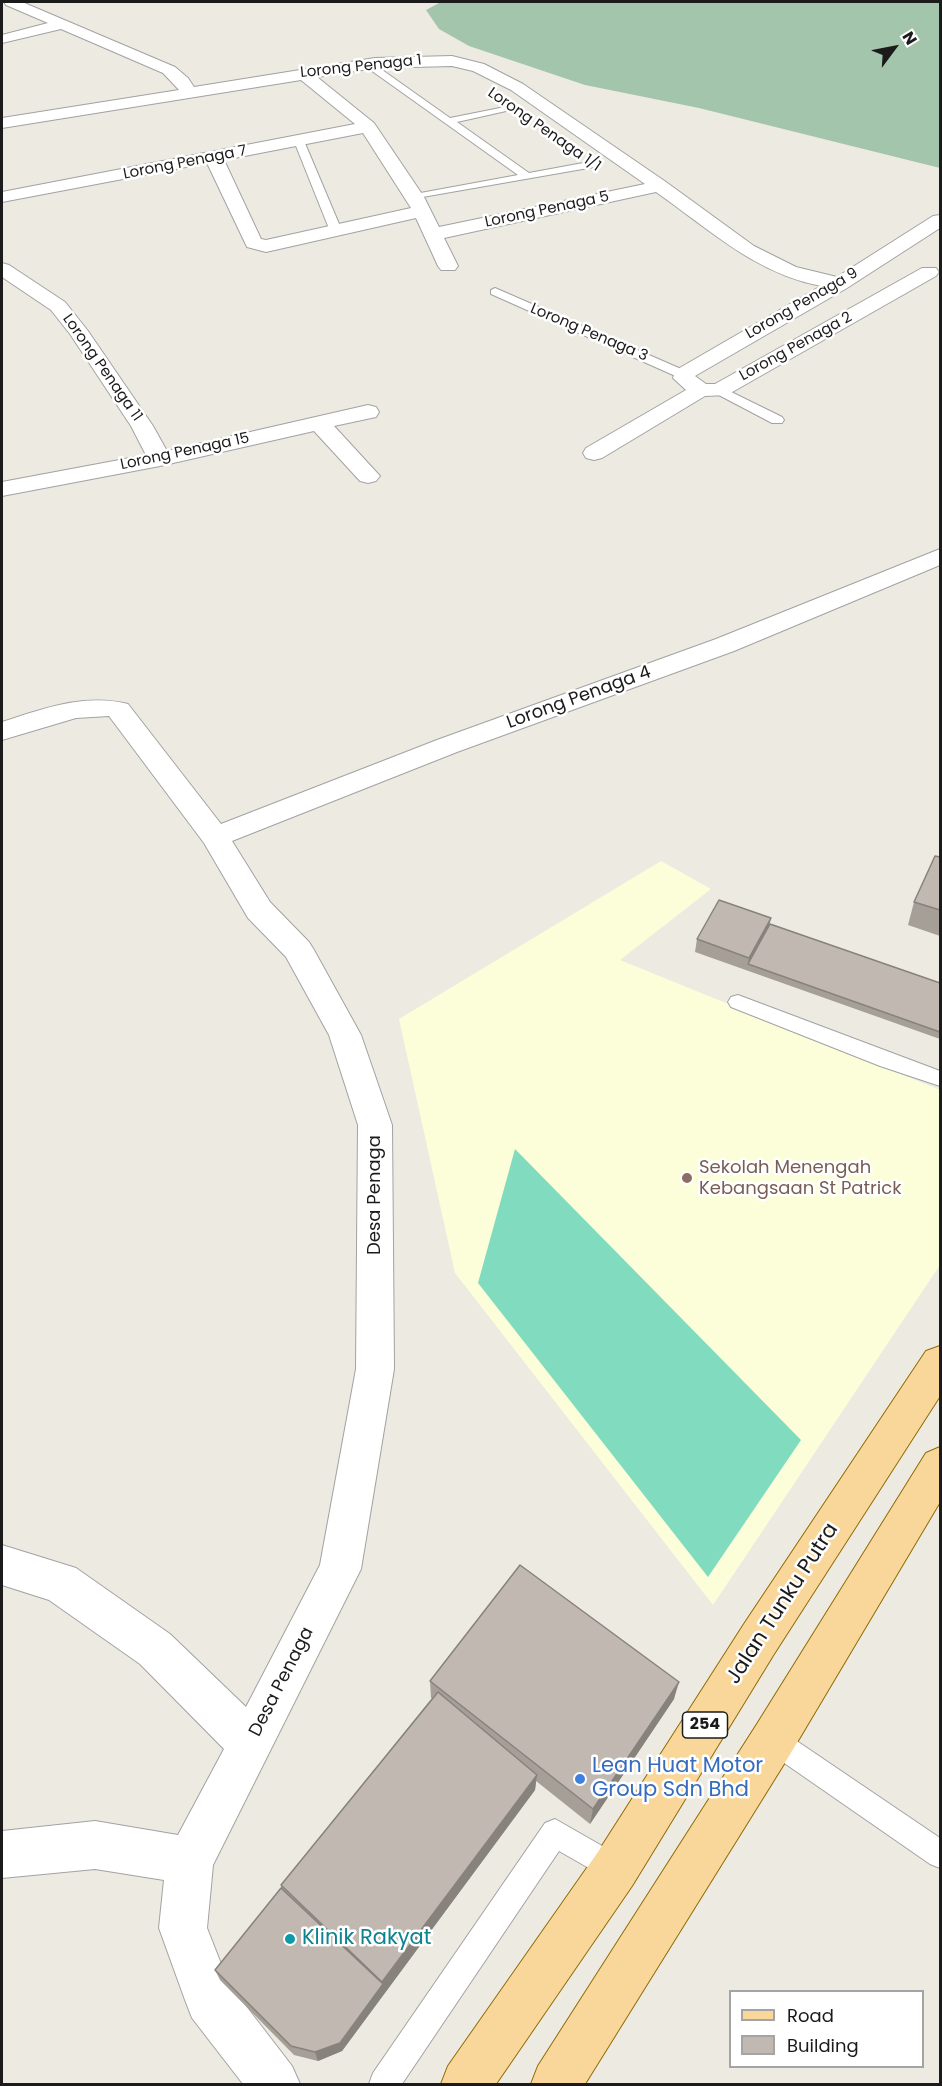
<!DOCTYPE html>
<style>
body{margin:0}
#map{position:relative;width:942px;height:2086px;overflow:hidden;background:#edeae1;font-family:Poppins,sans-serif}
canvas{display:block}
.frame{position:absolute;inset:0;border:3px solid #1b1b1b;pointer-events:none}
.legend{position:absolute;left:729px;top:1990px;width:195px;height:78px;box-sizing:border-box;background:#fff;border:2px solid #a4a4a4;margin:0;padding:8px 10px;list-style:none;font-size:18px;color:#1b1b1b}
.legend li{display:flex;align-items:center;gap:12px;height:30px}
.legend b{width:30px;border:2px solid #a4a4a4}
.north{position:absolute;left:864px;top:18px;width:60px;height:60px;-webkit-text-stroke:4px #fff;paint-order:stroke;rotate:58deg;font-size:16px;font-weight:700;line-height:24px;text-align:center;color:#1b1b1b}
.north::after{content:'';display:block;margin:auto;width:21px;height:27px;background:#1b1b1b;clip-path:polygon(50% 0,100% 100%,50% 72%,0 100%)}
</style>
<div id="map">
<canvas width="942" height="2086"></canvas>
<div class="frame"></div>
<ul class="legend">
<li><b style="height:8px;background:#f9d79a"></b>Road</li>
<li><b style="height:16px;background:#c1b9b1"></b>Building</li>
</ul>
<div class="north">N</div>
</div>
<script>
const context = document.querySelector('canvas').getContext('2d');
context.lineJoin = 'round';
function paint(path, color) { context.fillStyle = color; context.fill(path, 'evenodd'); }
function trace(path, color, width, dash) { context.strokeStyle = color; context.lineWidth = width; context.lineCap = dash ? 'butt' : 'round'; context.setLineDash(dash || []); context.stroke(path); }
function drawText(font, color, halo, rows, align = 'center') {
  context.font = font + ' Poppins,sans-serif'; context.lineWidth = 5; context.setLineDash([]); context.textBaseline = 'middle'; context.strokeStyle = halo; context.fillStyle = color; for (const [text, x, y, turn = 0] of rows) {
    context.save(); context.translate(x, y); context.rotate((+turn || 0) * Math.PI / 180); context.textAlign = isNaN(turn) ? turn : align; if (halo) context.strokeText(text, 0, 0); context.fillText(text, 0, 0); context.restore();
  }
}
const education = new Path2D(`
 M 661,861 L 711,889 L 620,960 L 940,1090 L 940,1265 L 713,1605 L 455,1273 L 399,1019 Z`);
const cemetery = new Path2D(`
 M 441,2 L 940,2 L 940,168 L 699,108 L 585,85 L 469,46 L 439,29 L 426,10 Z`);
const pitch = new Path2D(`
 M 515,1149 L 801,1440 L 708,1577 L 478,1283 Z`);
const service = new Path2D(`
 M 365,62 L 371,62 L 450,118 L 515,105 L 515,109 L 457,122 L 529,173 L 594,161 L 599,164 L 594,167 L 411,199 L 410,197 L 415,194 L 518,175 L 365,66 Z
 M 295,139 L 304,141 L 342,231 L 340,233 L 332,233 L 330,231 L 294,141 Z
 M 495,288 L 688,372 L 690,375 L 688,378 L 680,378 L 491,294 L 491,290 Z
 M 719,386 L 782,417 L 784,420 L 782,423 L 772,423 L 715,393 L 713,390 L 715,387 Z
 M 738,995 L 940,1071 L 940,1086 L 880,1066 L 731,1007 L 728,1002 L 731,997 Z
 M 773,1727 L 782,1731 L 940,1838 L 940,1868 L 930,1864 L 764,1749 L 760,1740 L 764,1731 Z
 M 555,1819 L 625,1859 L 629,1869 L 625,1879 L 615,1883 L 559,1851 L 402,2084 L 369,2084 L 373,2073 L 545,1823 Z`);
const minor = new Path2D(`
 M 4,2 L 22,2 L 175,67 L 188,78 L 194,87 L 375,58 L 452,56 L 484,64 L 523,84 L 666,182 L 754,246 L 796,267 L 837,277 L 933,216 L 940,215 L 940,228 L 847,288 L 695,376 L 706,384 L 715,384 L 922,268 L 936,268 L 939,272 L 936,276 L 727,395 L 705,396 L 602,458 L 594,460 L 586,458 L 583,453 L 586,448 L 686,390 L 673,378 L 676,370 L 683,366 L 821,286 C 756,274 709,229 656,192 L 444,238 L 458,266 L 455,270 L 441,270 L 438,266 L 416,218 L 266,252 L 247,247 L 207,163 L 2,202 L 2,192 L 355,124 L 301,80 L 2,128 L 2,118 L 179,90 L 163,73 L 61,29 L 2,43 L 2,35 L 48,23 L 6,5 ZM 452,66 L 473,71 L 511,90 L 645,184 L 439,227 L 424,197 L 374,123 L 317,77 L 375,68 ZM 363,133 L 411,208 L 266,240 L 261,239 L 224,160 Z
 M 2,263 L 9,265 L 65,302 L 88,331 L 153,426 L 167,451 L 368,405 L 376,407 L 379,412 L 376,417 L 334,426 L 380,476 L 376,481 L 368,483 L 360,481 L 314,431 L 160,466 L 2,496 L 2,482 L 146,455 L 131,426 L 70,334 L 51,310 L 2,277 Z
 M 940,549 L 940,565 L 734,651 L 457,752 L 232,841 L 270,902 L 309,942 L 314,950 L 361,1035 L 392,1125 L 394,1369 L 361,1569 L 213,1865 L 207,1928 L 229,1984 L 292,2066 L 300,2084 L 243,2084 L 192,2018 L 185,2000 L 159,1928 L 164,1880 L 95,1869 L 2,1878 L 2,1831 L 95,1821 L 178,1835 L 224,1749 L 140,1664 L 49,1600 L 2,1585 L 2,1545 L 76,1568 L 170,1634 L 246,1707 L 320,1565 L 356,1369 L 358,1125 L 329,1035 L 286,957 L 248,918 L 204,843 L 109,716 L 76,718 L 2,740 L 2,722 C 43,709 84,693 128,704 L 221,824 L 437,740 L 716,639 Z`);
const primary = new Path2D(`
 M 940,1346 L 940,1396 L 774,1654 L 632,1886 L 496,2084 L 441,2084 L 448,2066 L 598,1852 L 744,1624 L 926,1351 Z
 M 940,1447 L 940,1502 L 789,1756 L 585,2084 L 531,2084 L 538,2066 L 757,1724 L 926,1453 Z`);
const wall = new Path2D(`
 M 940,857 L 940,936 L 908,925 L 914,902 Z
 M 770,924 L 940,983 L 940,1039 L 695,952 L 697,939 Z
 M 430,1681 L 674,1699 L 590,1824 L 536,1781 L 535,1790 L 342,2051 L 318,2061 L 294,2055 L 220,1980 L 215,1970 L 281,1888 L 281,1885 L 432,1698 L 431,1698 Z`);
const shadedWall = new Path2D(`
 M 771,918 L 768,931 L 748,964 L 749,958 Z
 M 679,1682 L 674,1699 L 590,1824 L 593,1809 Z
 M 537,1775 L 535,1790 L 342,2051 L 318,2061 L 315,2052 L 383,1984 L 382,1982 Z`);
const building = new Path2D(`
 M 935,856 L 940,857 L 940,910 L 914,902 Z
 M 719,900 L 771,918 L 749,958 L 697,939 Z
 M 770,924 L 940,983 L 940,1032 L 748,964 Z
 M 520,1565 L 679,1682 L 593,1809 L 430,1681 Z
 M 438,1692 L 537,1775 L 382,1982 L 281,1885 Z
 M 281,1888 L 383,1984 L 340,2043 L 315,2052 L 291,2046 L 215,1970 Z`);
const markers = [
 [687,1178,6,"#8d6e63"],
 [580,1779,6,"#3f7fe0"],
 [290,1939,6,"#0f9aa8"]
];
const farStreetnames = [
 ["Lorong Penaga 1",361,67,-6],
 ["Lorong Penaga 1/1",544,130,35],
 ["Lorong Penaga 7",185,163,-11],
 ["Lorong Penaga 5",547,210,-12],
 ["Lorong Penaga 9",802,304,-30],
 ["Lorong Penaga 3",589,333,23],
 ["Lorong Penaga 2",796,347,-29],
 ["Lorong Penaga 11",102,368,55],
 ["Lorong Penaga 15",185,452,-12]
];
const shields = [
 [705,1725,45]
];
const shieldNames = [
 ["254",705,1725]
];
const streetNames = [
 ["Lorong Penaga 4",579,698,-20],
 ["Desa Penaga",375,1195,-90],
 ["Desa Penaga",282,1682,-63]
];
const educationNames = [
 ["Sekolah Menengah",699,1168],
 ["Kebangsaan St Patrick",699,1189]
];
const nearStreetnames = [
 ["Jalan Tunku Putra",783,1604,-57]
];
const nearShopnames = [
 ["Lean Huat Motor",592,1767],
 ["Group Sdn Bhd",592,1791]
];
const nearCulturenames = [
 ["Klinik Rakyat",302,1939]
];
paint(education, '#fbfed9');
paint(cemetery, '#a3c5ab');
paint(pitch, '#80dbbf');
trace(service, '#a2a2a2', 2);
trace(minor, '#a2a2a2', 2);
trace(primary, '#8f6b04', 2);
paint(service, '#fff');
paint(minor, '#fff');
paint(primary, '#f9d79a');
paint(wall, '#a69f98');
paint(shadedWall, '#87827c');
paint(building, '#c1b9b1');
trace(building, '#87827c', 1.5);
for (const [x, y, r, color] of markers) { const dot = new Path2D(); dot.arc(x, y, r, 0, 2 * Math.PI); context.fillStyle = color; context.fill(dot); trace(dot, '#fff', 2); }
drawText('15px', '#1b1b1b', '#fff', farStreetnames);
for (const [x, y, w] of shields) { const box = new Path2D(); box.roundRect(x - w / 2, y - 13, w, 26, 4.5); context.fillStyle = '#fff'; context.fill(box); trace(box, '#1b1b1b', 1.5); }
drawText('bold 16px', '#1b1b1b', null, shieldNames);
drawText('18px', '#1b1b1b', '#fff', streetNames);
drawText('18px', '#785e54', '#fff', educationNames, 'left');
drawText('21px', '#1b1b1b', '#fff', nearStreetnames);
drawText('21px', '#366cbe', '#fff', nearShopnames, 'left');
drawText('21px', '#0d838f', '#fff', nearCulturenames, 'left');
</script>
